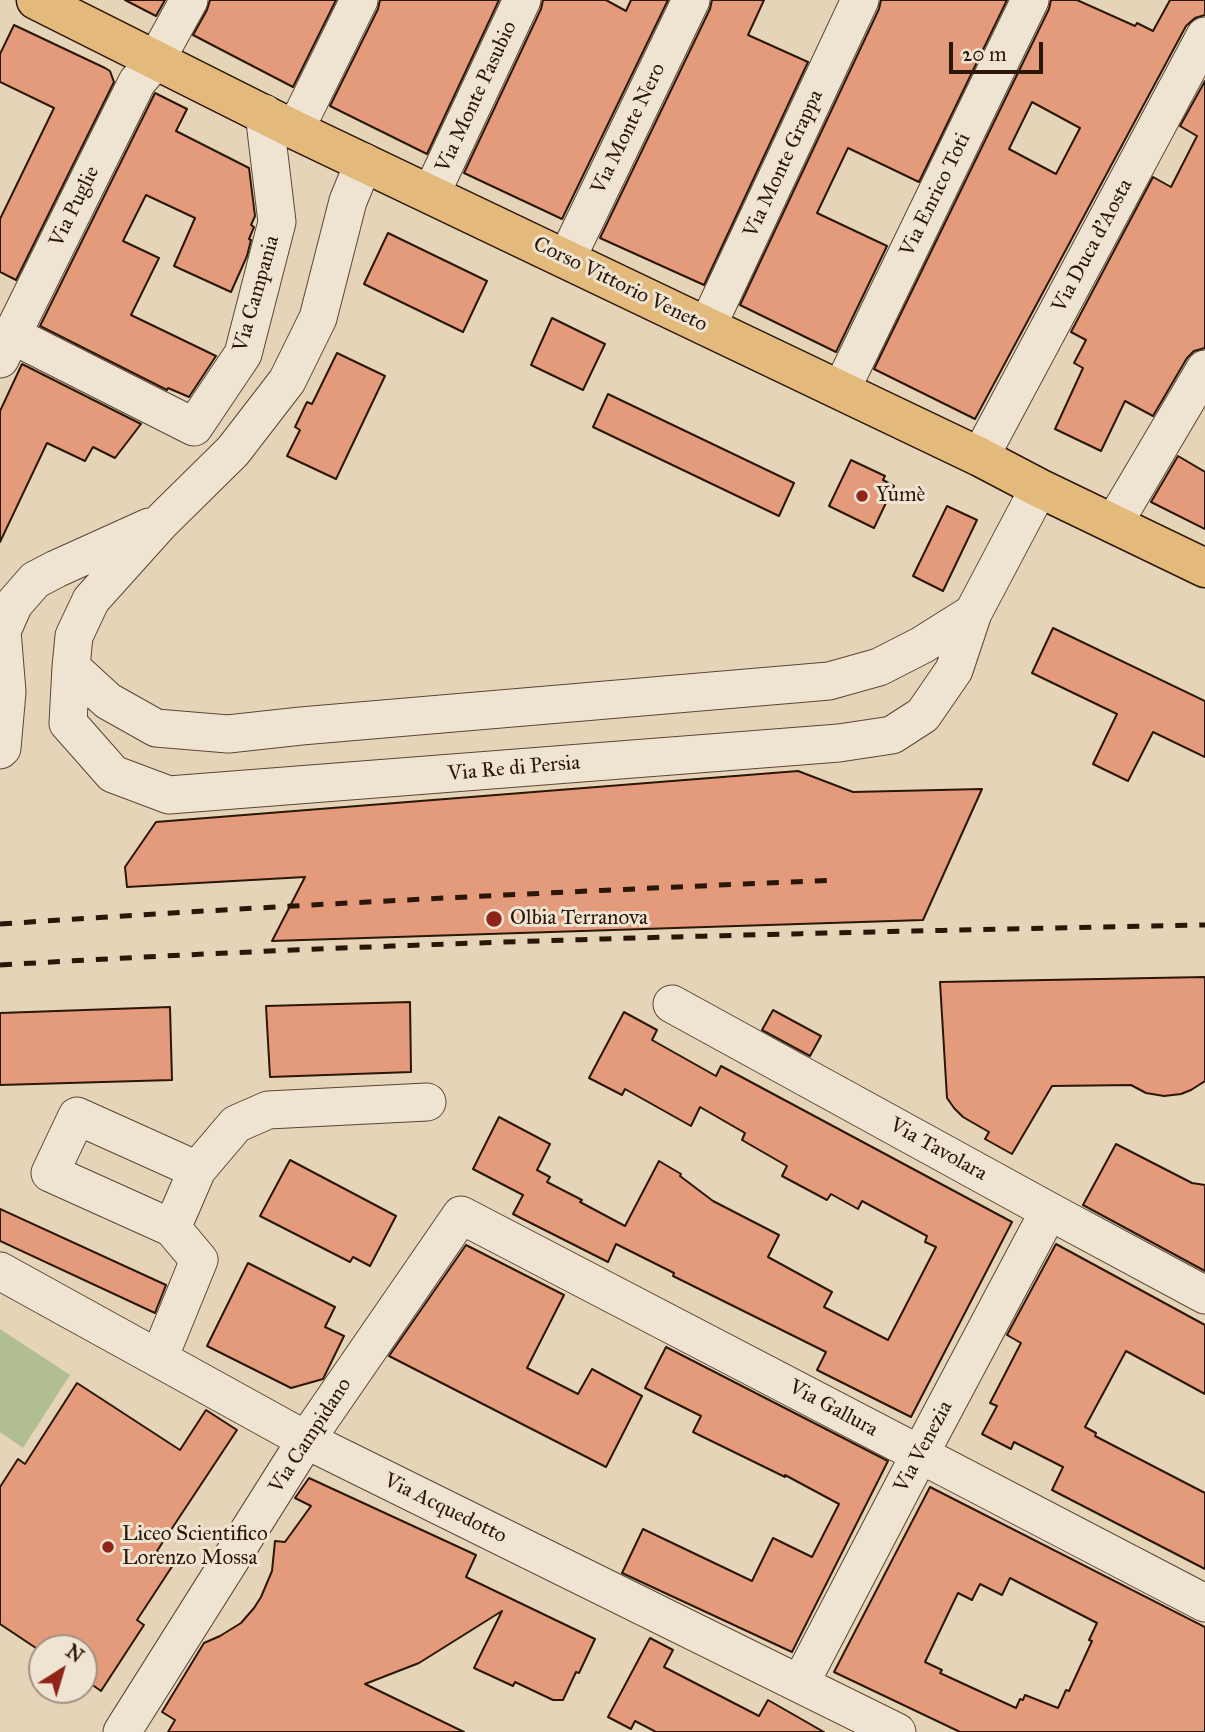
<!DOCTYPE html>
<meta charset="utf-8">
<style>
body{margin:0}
#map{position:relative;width:1205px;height:1732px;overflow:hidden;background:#e6d4b8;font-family:"IM FELL Great Primer",serif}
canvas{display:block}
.north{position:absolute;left:28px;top:1634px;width:70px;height:70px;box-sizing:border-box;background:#efe3d1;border:2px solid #a19181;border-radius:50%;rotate:37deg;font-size:19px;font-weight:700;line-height:28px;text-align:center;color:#2b1608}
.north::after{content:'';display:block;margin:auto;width:24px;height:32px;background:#8f2418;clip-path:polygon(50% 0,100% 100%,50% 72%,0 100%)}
.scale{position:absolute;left:949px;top:42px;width:94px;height:32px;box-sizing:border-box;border:4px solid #2b1608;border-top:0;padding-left:9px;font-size:21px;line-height:24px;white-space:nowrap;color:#2b1608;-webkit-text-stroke:5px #efe3d1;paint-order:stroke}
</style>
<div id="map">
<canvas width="1205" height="1732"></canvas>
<div class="north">N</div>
<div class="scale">20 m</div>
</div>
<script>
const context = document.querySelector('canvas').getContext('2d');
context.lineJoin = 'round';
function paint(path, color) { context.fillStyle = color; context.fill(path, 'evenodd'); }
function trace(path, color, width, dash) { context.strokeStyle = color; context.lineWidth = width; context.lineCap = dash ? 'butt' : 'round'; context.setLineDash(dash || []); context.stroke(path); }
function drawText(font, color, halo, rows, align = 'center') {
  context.font = font + ' "IM FELL Great Primer",serif'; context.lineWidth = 6; context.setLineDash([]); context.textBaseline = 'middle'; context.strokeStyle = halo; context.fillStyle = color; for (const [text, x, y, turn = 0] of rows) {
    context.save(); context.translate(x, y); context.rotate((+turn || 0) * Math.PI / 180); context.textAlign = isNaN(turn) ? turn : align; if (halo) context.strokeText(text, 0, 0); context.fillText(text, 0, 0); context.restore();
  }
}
const green = new Path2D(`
 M 0,1329 L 70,1375 L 23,1448 L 0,1432 Z`);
const building = new Path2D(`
 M 125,0 L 165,0 L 156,16 Z
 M 210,0 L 336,0 L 293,87 L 193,35 L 207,10 Z
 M 380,0 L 499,0 L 427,154 L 330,106 L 378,9 Z
 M 543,0 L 606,0 L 626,11 L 631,0 L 668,0 L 562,219 L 464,173 L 541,9 Z
 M 712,0 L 764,0 L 748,35 L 808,62 L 704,285 L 600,238 L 710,9 Z
 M 881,0 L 1007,0 L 919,182 L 848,148 L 817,213 L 887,246 L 836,352 L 740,305 L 879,9 Z
 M 1051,0 L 1077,0 L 1135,26 L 1137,23 L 1153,31 L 1170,0 L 1205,0 L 1205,15 L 1195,18 L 1186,26 L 975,419 L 874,369 L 1049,9 ZM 1032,102 L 1080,128 L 1056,174 L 1009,149 Z
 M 14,25 L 105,68 L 110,71 L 114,82 L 16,280 L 0,272 L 0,219 L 54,108 L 0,82 L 0,54 Z
 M 1205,81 L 1205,348 L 1194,351 L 1187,358 L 1153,416 L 1125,401 L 1101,451 L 1055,429 L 1083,368 L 1074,363 L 1086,340 L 1071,332 L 1153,177 L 1171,187 L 1197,136 L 1180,126 Z
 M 155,93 L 187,109 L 176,131 L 249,168 L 255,216 L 251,225 L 254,227 L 249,239 L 251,240 L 247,256 L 231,292 L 174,266 L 195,218 L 146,195 L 123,241 L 159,258 L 131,315 L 216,356 L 189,397 L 168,388 L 167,390 L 40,326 Z
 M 388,233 L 487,281 L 463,332 L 364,284 Z
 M 552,318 L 605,344 L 583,390 L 531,365 Z
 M 337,353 L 385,376 L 336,479 L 287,456 L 300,430 L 295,427 L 307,402 L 312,404 Z
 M 22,364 L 141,424 L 115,458 L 93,447 L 85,461 L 47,443 L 0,542 L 0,411 Z
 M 608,394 L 794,483 L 779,516 L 593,427 Z
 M 1178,456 L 1205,472 L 1205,529 L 1151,502 Z
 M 851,460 L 885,476 L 883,480 L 894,486 L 874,528 L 829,506 Z
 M 947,506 L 977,520 L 943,591 L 913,576 Z
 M 1053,628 L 1205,701 L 1205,757 L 1153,732 L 1128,781 L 1093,764 L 1117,714 L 1032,673 Z
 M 798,771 L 853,792 L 982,789 L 923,920 L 272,941 L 305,877 L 127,887 L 125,867 L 156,822 Z
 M 1205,977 L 1205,1081 L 1191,1090 L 1181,1094 L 1164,1096 L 1146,1093 L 1131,1085 L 1052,1086 L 1012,1154 L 985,1139 L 989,1132 L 963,1117 L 954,1108 L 947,1098 L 940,982 Z
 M 410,1002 L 411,1072 L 270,1077 L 266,1006 Z
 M 170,1007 L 172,1080 L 0,1085 L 0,1013 Z
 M 773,1010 L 821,1036 L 810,1056 L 762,1030 Z
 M 624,1012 L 657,1030 L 652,1040 L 716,1076 L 721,1066 L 1012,1222 L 911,1417 L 817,1370 L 826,1352 L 673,1276 L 674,1273 L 616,1244 L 608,1262 L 513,1214 L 523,1195 L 473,1169 L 499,1117 L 550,1144 L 537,1170 L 550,1177 L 547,1182 L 582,1200 L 580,1202 L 625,1226 L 659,1161 L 681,1174 L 680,1176 L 713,1201 L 779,1235 L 768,1257 L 832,1292 L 824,1307 L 888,1340 L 936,1247 L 925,1242 L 927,1236 L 862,1201 L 858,1209 L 831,1194 L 827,1200 L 782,1176 L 787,1166 L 742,1140 L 745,1133 L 700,1107 L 691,1126 L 625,1089 L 622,1095 L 589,1078 Z
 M 1116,1144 L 1192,1183 L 1205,1185 L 1205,1271 L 1083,1205 Z
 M 290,1160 L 396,1216 L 370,1266 L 353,1257 L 350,1262 L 260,1216 Z
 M 0,1209 L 166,1285 L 155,1313 L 0,1241 Z
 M 1056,1244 L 1205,1325 L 1205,1394 L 1126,1351 L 1085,1427 L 1096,1433 L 1095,1436 L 1205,1493 L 1205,1569 L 1052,1490 L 1063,1467 L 1014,1442 L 1011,1449 L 982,1434 L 997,1406 L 990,1403 L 1021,1343 L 1007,1335 Z
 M 466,1245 L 564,1295 L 527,1368 L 578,1394 L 592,1369 L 642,1396 L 606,1467 L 389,1356 Z
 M 248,1263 L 335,1307 L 325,1327 L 344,1336 L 323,1379 L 291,1388 L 207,1346 Z
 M 666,1347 L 888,1461 L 792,1652 L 622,1573 L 643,1529 L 752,1581 L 773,1538 L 812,1557 L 839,1504 L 785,1475 L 785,1477 L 693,1432 L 701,1416 L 645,1388 Z
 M 77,1383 L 180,1450 L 206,1410 L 237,1430 L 157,1551 L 175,1562 L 137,1620 L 144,1625 L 101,1691 L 84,1679 L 84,1648 L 42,1648 L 42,1652 L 0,1624 L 0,1487 L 18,1459 L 25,1464 Z
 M 309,1478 L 476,1555 L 466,1577 L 595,1639 L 579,1673 L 576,1672 L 563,1700 L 553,1700 L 515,1682 L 513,1686 L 474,1668 L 502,1611 L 419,1663 L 365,1684 L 464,1732 L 168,1732 L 175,1720 L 162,1712 L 204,1643 L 220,1636 L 241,1623 L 254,1608 L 261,1597 L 272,1571 L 275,1541 L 285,1542 L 311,1506 L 295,1498 Z
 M 930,1487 L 1205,1627 L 1205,1732 L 960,1732 L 834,1672 ZM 1010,1578 L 1097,1623 L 1089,1640 L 1092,1641 L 1069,1691 L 1066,1690 L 1058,1708 L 1025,1695 L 1023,1700 L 1020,1699 L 1016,1708 L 940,1673 L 942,1670 L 925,1662 L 958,1593 L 972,1600 L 980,1584 L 1002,1595 Z
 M 650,1638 L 673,1650 L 664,1667 L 759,1716 L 768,1700 L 824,1732 L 656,1732 L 635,1721 L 631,1729 L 608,1717 Z`);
const minor = new Path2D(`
 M 295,130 L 359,0
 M 364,162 L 348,201 L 318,318 L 287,381 L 233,451 L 162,521 L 91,600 L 74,636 L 71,667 L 108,701 L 156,728 L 228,734 L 301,726 L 829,681 L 879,667 L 922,645 L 973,613 L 1039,488
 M 431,194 L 522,0
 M 567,258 L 691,0
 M 707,327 L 860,0
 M 12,335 L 194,427 L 243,354 L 277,222 L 264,113
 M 0,359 L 137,82 L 156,60 L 189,0
 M 841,390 L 1030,0
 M 980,457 L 1205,36
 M 1114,523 L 1205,369
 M 71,667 L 68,723 L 113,774 L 169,795 L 839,743 L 892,735 L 923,715 L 954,670 L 973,613
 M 0,750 L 2,748 L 7,692 L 2,631 L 14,604 L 35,580 L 56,569 L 149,527
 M 672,1004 L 1049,1211 L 1205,1295
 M 197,1170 L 236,1124 L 268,1110 L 427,1102
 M 0,1271 L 306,1440 L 897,1732
 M 159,1358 L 199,1260 L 172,1228 L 197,1170 L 77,1116 L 50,1173 L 172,1228
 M 800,1684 L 920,1454 L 1049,1211
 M 122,1732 L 306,1440 L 461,1215 L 1205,1603`);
const major = new Path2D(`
 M 36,0 L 295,130 L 980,457 L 1039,488 L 1205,568`);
const rail = new Path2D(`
 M 0,924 C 279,905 557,892 836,880
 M 0,965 C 401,941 803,933 1205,925`);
const markers = [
 [862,496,7,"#8f2418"],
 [494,919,9,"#8f2418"],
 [108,1547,7,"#8f2418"]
];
const streetNames = [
 ["Via Monte Pasubio",477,97,-65],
 ["Via Monte Nero",629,129,-64],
 ["Via Monte Grappa",784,164,-65],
 ["Via Enrico Toti",936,195,-64],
 ["Via Puglie",75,207,-64],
 ["Via Duca d'Aosta",1093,246,-62],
 ["Corso Vittorio Veneto",620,285,26],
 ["Via Campania",257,294,-74],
 ["Via Re di Persia",514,769,-5],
 ["Via Tavolara",938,1150,29],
 ["Via Gallura",833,1409,28],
 ["Via Campidano",311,1436,-57],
 ["Via Venezia",924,1447,-62],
 ["Via Acquedotto",445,1509,26]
];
const poiNames = [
 ["Yumè",876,496],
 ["Olbia Terranova",510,919],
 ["Liceo Scientifico",122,1535],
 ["Lorenzo Mossa",122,1559]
];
paint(green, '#b1be92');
paint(building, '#e49b7c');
trace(building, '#2b1608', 2);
trace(minor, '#5a4634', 39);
trace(major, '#2b1608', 41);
trace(minor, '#efe3d1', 37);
trace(major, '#e3ba7c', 38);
trace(rail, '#2b1608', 5, [12, 12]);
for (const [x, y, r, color] of markers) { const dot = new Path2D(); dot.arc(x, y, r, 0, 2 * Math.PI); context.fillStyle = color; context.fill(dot); trace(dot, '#efe3d1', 2.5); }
drawText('21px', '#2b1608', '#efe3d1', streetNames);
drawText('21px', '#2b1608', '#efe3d1', poiNames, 'left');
</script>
